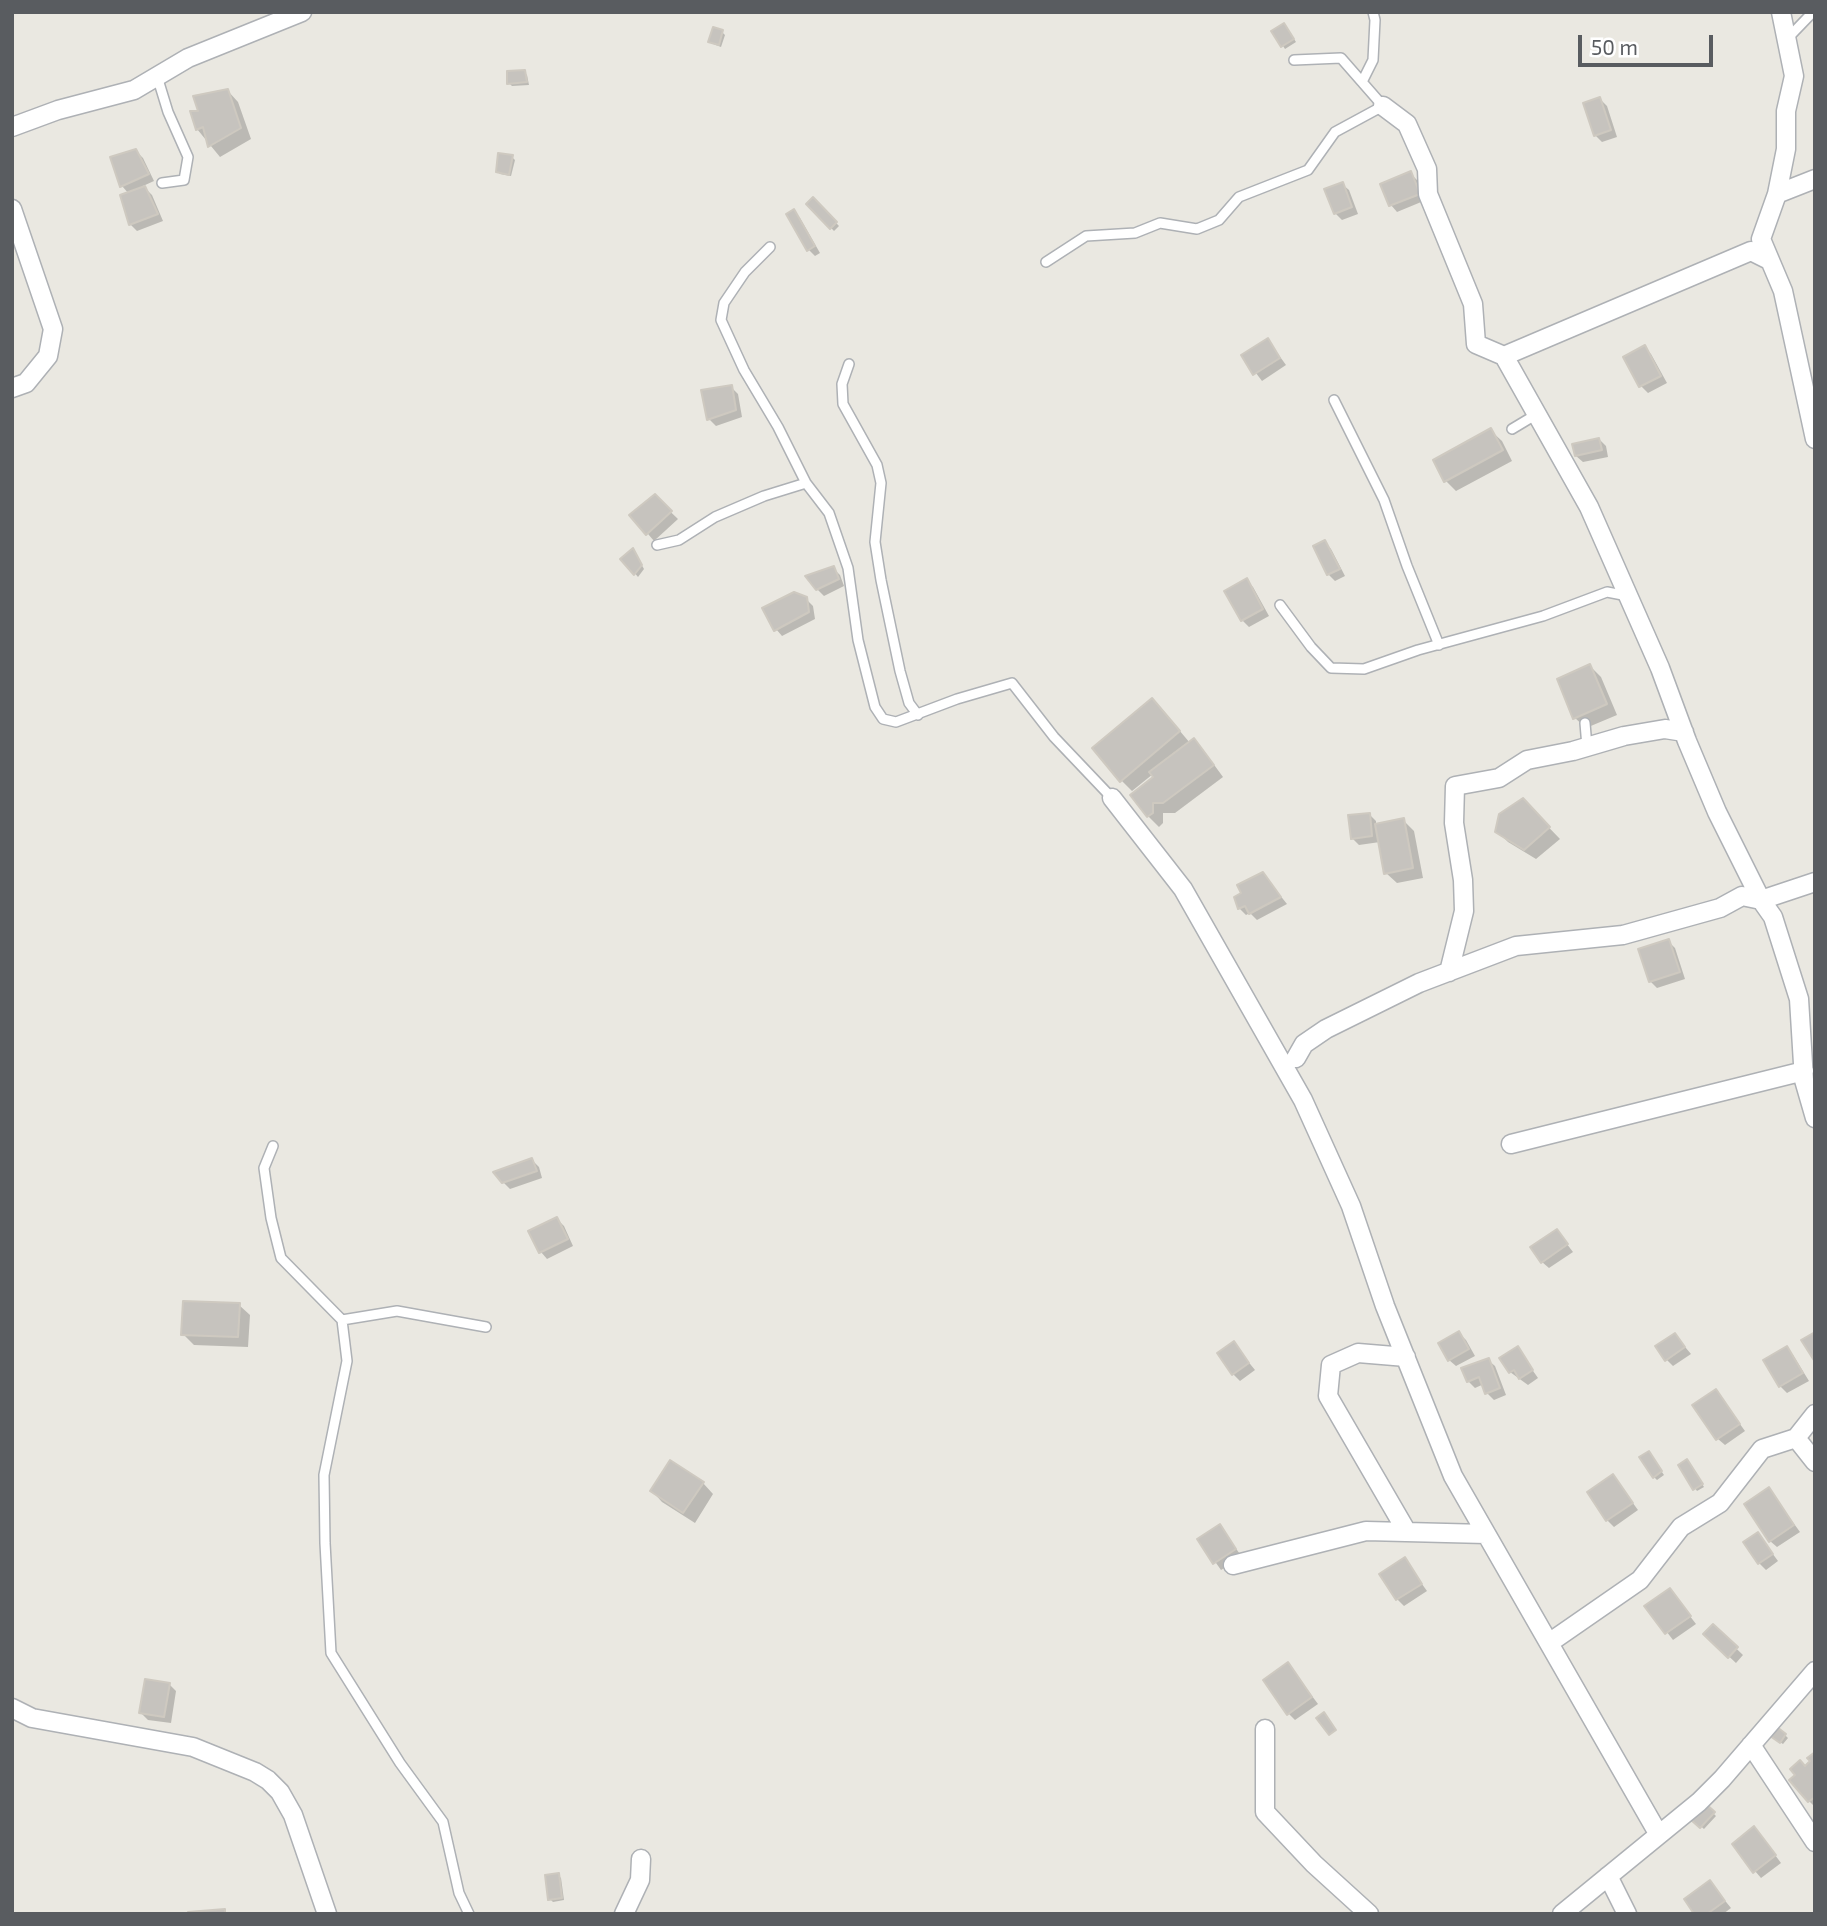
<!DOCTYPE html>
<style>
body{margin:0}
#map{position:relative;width:1827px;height:1926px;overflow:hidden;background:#eae8e1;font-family:"Exo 2",sans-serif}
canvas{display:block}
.frame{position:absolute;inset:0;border:14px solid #595c60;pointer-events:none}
.scale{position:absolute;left:1578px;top:35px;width:135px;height:32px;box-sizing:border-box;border:4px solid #595c60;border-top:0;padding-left:9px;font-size:21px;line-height:24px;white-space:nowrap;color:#595c60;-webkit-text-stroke:5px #fff;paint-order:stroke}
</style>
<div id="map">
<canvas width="1827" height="1926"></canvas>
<div class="frame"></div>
<div class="scale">50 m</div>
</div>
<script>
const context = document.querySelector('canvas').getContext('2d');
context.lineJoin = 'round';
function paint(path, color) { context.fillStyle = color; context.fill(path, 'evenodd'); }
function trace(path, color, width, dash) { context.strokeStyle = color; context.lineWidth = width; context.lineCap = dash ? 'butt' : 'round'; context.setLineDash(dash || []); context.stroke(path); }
const shadow = new Path2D(`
 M 1287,28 L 1296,42 L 1285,49 L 1274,32 Z
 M 722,32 L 725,35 L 721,47 L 713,44 L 710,42 Z
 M 524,72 L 527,75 L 529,85 L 512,86 L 509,83 Z
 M 228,91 L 238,102 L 251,139 L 220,157 L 197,129 L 200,113 Z
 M 1600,99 L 1607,106 L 1617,137 L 1602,142 L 1595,135 Z
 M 136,151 L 143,158 L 154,181 L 143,186 L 152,195 L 163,221 L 137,231 L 130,224 L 129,194 L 122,186 Z
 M 512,157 L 515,160 L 511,176 L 500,174 L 497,171 Z
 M 1410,173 L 1417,180 L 1426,200 L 1397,212 L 1391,205 Z
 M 1342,184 L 1349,190 L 1358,214 L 1342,220 L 1335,213 Z
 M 813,199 L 839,226 L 834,231 L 808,204 Z
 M 793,211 L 800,218 L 820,253 L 815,256 L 808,249 Z
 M 1268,340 L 1286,365 L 1262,381 L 1243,356 Z
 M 1644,347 L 1651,354 L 1667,383 L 1648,393 L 1641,386 L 1625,357 Z
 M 731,387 L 738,394 L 742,417 L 716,426 L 709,419 Z
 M 1491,431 L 1502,441 L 1512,461 L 1456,491 L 1446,481 Z
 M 1599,439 L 1606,446 L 1608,457 L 1583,462 L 1576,456 Z
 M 655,497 L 678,519 L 654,541 L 632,515 Z
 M 1325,542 L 1331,549 L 1345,576 L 1335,581 L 1328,574 Z
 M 635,553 L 644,569 L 638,577 L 623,559 Z
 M 833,568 L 840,575 L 844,586 L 824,596 L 817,589 Z
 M 1247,581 L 1253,587 L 1269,616 L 1249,627 L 1242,620 Z
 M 806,599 L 813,606 L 815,619 L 782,636 L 776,629 Z
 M 1590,666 L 1601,677 L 1617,715 L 1586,728 L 1575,718 Z
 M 1163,711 L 1190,743 L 1193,740 L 1204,751 L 1223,777 L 1175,813 L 1163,813 L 1163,823 L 1159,827 L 1148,816 L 1156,778 L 1153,774 L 1132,791 L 1121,780 Z
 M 1533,811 L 1560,839 L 1536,859 L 1508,842 L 1497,831 Z
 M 1369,814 L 1376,821 L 1376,825 L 1403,820 L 1414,831 L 1423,878 L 1397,883 L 1386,873 L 1380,842 L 1359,845 L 1352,838 Z
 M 1263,874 L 1287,904 L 1257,920 L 1250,913 L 1246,915 L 1239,908 Z
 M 1668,941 L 1675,948 L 1685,979 L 1657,988 L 1650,981 Z
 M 532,1160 L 539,1167 L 542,1178 L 510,1189 L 503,1182 Z
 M 557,1219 L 564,1226 L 573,1246 L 547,1259 L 541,1252 Z
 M 1557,1231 L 1573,1252 L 1549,1268 L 1542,1262 Z
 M 239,1305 L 250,1315 L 248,1347 L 194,1345 L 183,1334 Z
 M 1459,1333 L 1466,1340 L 1475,1356 L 1456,1366 L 1449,1360 Z
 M 1675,1335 L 1691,1354 L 1673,1366 L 1666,1359 Z
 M 1234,1344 L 1255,1370 L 1240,1381 L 1233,1374 Z
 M 1517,1348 L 1538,1378 L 1528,1385 L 1510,1372 Z
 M 1787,1348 L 1793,1355 L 1809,1381 L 1787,1393 L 1780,1386 L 1765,1360 Z
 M 1488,1360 L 1495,1366 L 1506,1395 L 1494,1400 L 1487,1393 L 1484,1384 L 1475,1388 L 1468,1381 Z
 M 1716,1391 L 1745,1431 L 1725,1445 L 1718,1439 Z
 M 1651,1456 L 1664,1475 L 1657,1480 L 1654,1477 Z
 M 1690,1464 L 1704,1487 L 1697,1491 L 1695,1488 Z
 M 1613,1476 L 1638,1510 L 1614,1527 L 1607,1520 Z
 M 703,1483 L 713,1494 L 695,1523 L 662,1502 L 652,1491 Z
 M 1769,1489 L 1800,1532 L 1777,1547 L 1770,1541 Z
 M 1220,1526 L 1242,1557 L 1221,1570 L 1199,1539 Z
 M 1758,1534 L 1778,1561 L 1766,1570 L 1759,1563 Z
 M 1404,1559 L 1427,1591 L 1404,1606 L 1397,1599 Z
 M 1670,1590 L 1696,1624 L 1673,1640 L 1647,1606 Z
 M 1713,1626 L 1743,1655 L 1736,1663 L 1705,1634 Z
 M 1288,1664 L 1318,1704 L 1295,1720 L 1288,1713 Z
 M 169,1684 L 176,1691 L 171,1723 L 148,1720 L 141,1713 Z
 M 1785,1735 L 1788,1738 L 1783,1744 L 1775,1739 Z
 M 1815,1754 L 1815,1807 L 1809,1801 L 1805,1768 L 1813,1762 Z
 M 1706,1806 L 1716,1816 L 1704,1829 L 1694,1820 Z
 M 1761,1836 L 1781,1863 L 1761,1878 L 1755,1871 Z
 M 558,1875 L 561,1878 L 564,1900 L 553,1902 L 550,1899 Z
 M 1710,1882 L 1731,1908 L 1723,1914 L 1697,1914 Z`);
const building = new Path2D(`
 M 1284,23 L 1294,39 L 1281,47 L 1271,31 Z
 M 713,27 L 723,30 L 719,45 L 708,42 Z
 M 525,70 L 527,82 L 507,84 L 507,71 Z
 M 228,89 L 241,128 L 208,147 L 203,127 L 196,130 L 190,111 L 198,111 L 193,96 Z
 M 1600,97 L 1611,130 L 1594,136 L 1583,103 Z
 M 136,149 L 149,174 L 120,187 L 110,157 Z
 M 498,153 L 513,155 L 509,175 L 496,172 Z
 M 1411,171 L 1420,194 L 1389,206 L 1380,184 Z
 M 1343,182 L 1352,207 L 1334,214 L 1324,189 Z
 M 145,186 L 158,214 L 129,225 L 120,195 Z
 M 813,197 L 837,222 L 830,229 L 806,204 Z
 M 794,209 L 815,246 L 807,251 L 786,214 Z
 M 1268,338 L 1280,358 L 1253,375 L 1241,355 Z
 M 1645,345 L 1661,376 L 1639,387 L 1623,357 Z
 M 732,385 L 736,410 L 707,420 L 701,390 Z
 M 1491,428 L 1503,450 L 1444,482 L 1433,460 Z
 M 1599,438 L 1602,450 L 1575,456 L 1572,444 Z
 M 655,494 L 672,511 L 646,535 L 629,515 Z
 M 1325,540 L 1340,569 L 1327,575 L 1313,546 Z
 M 633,548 L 642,565 L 634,575 L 620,559 Z
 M 834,566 L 839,579 L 816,590 L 805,576 Z
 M 1247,578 L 1263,609 L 1241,621 L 1224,591 Z
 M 794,592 L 807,597 L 809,612 L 774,631 L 762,608 Z
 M 1590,664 L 1607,704 L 1573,719 L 1557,679 Z
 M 1152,698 L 1180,731 L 1120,782 L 1092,748 Z
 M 1194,738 L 1214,765 L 1163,803 L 1153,803 L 1153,813 L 1147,817 L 1130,795 L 1153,777 L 1149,772 Z
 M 1523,798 L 1550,827 L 1524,850 L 1495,832 L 1499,814 Z
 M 1370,813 L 1372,836 L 1351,839 L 1348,815 Z
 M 1404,818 L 1413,868 L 1384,874 L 1375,824 Z
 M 1263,872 L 1281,897 L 1249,914 L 1245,906 L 1238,909 L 1234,897 L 1241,893 L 1237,885 Z
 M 1669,939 L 1680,972 L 1649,982 L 1638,949 Z
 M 532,1158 L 537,1171 L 502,1183 L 493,1172 Z
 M 557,1217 L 568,1239 L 539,1253 L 528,1231 Z
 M 1557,1229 L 1568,1244 L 1541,1263 L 1530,1247 Z
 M 183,1301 L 240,1303 L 238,1337 L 181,1335 Z
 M 1459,1331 L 1469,1349 L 1448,1361 L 1438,1343 Z
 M 1815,1332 L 1815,1362 L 1801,1340 Z
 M 1675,1333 L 1685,1347 L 1665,1361 L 1655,1346 Z
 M 1234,1341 L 1249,1363 L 1232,1375 L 1217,1353 Z
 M 1518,1346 L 1533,1370 L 1519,1379 L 1514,1370 L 1509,1373 L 1499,1358 Z
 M 1787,1346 L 1803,1373 L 1779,1387 L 1763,1360 Z
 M 1489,1358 L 1500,1388 L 1485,1394 L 1479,1377 L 1467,1382 L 1461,1368 Z
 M 1716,1389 L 1740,1424 L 1716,1440 L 1692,1405 Z
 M 1649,1451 L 1662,1471 L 1653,1478 L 1639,1457 Z
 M 1687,1459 L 1703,1484 L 1693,1490 L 1678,1465 Z
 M 670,1460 L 704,1482 L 683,1513 L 650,1491 Z
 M 1613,1474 L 1633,1503 L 1606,1521 L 1587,1492 Z
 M 1769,1487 L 1794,1525 L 1769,1542 L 1744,1504 Z
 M 1220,1524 L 1236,1549 L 1213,1564 L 1197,1539 Z
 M 1758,1532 L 1773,1554 L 1758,1564 L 1743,1542 Z
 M 1405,1557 L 1422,1584 L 1396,1600 L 1379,1574 Z
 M 1670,1588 L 1691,1616 L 1665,1634 L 1644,1606 Z
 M 1713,1624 L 1738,1647 L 1728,1658 L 1703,1634 Z
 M 1288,1662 L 1312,1697 L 1287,1715 L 1263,1680 Z
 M 145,1679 L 170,1683 L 164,1717 L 139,1713 Z
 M 1324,1712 L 1336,1730 L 1329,1735 L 1316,1718 Z
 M 1777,1727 L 1786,1734 L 1780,1743 L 1770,1736 Z
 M 1815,1752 L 1815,1797 L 1808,1802 L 1789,1780 L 1795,1775 L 1790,1769 L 1800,1760 L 1805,1766 L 1810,1761 L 1807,1758 Z
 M 1706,1804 L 1715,1812 L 1700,1828 L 1691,1820 Z
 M 1754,1826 L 1776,1855 L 1753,1873 L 1732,1844 Z
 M 559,1873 L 562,1898 L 548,1900 L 545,1875 Z
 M 1710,1880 L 1725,1901 L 1707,1914 L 1694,1914 L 1684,1899 Z
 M 225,1909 L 225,1914 L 188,1914 L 188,1912 Z`);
const lane = new Path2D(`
 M 1787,39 L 1813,12
 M 157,76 L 168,112 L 188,157 L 184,180 L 162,183
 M 1362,82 L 1373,60 L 1375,20 L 1373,12
 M 770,247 L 745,272 L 724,303 L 721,320 L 744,370 L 778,427 L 806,483 L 829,513 L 848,568 L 858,640 L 875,707 L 883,719 L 896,722 L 957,699 L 1012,683 L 1054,737 L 1112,798
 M 1046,262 L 1086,236 L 1135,233 L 1160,223 L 1197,229 L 1219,220 L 1239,197 L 1308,170 L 1335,132 L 1383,106 L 1341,58 L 1294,60
 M 849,364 L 842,384 L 843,404 L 877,465 L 881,483 L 875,542 L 881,580 L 900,671 L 909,703 L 918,715
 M 1334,400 L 1384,500 L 1407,566 L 1439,645
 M 1512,429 L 1537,414
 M 657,545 L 679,540 L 715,517 L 764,496 L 806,483
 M 1280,605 L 1311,647 L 1331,668 L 1364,669 L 1418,650 L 1543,616 L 1607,592 L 1628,596
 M 1585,723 L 1587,747
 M 273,1146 L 264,1168 L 271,1218 L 281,1258 L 342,1320
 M 469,1914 L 459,1893 L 443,1822 L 400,1763 L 331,1653 L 325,1543 L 324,1475 L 347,1361 L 342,1320 L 397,1311 L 486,1327`);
const street = new Path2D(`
 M 1781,12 L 1794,76 L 1786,111 L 1786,149 L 1777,194 L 1761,239 L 1783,291 L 1815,439
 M 1383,106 L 1407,124 L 1427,169 L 1428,194 L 1473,304 L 1476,344 L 1504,356 L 1589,507 L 1660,668 L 1687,741 L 1717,812 L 1761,900 L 1773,917 L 1799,999 L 1804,1080 L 1815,1118
 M 12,127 L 58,110 L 134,90 L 188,58 L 302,12
 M 1777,194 L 1815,179
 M 12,209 L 53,329 L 48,356 L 26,383 L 12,388
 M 1504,356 L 1751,251 L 1769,260
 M 1112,798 L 1183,889 L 1303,1100 L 1351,1206 L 1385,1306 L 1453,1476 L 1659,1835
 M 1449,972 L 1464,911 L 1463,880 L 1454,823 L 1455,786 L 1499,778 L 1527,760 L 1573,751 L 1624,736 L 1665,729 L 1684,732
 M 1296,1058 L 1304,1044 L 1326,1029 L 1419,983 L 1516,946 L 1623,935 L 1720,908 L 1742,896 L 1761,900 L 1815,882
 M 1511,1144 L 1804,1071
 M 1406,1357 L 1358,1353 L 1331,1365 L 1328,1396 L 1407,1532
 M 1796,1438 L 1815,1462
 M 1233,1565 L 1366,1531 L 1486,1534
 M 1549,1643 L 1640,1580 L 1681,1527 L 1720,1503 L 1762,1449 L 1796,1438 L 1815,1414
 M 12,1708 L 32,1718 L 193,1747 L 255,1772 L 268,1780 L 280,1792 L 293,1815 L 327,1914
 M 1265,1729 L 1265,1812 L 1314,1864 L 1369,1914
 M 1751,1745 L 1815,1842
 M 1608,1876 L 1627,1914
 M 624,1914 L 640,1880 L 641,1859
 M 1562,1914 L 1699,1802 L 1722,1779 L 1815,1671`);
paint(shadow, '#0003');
paint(building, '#c6c3be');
trace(building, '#cec9c0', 2);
trace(lane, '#aeb1b5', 12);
trace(street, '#aeb1b5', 21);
trace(lane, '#fff', 9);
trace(street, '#fff', 18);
</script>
